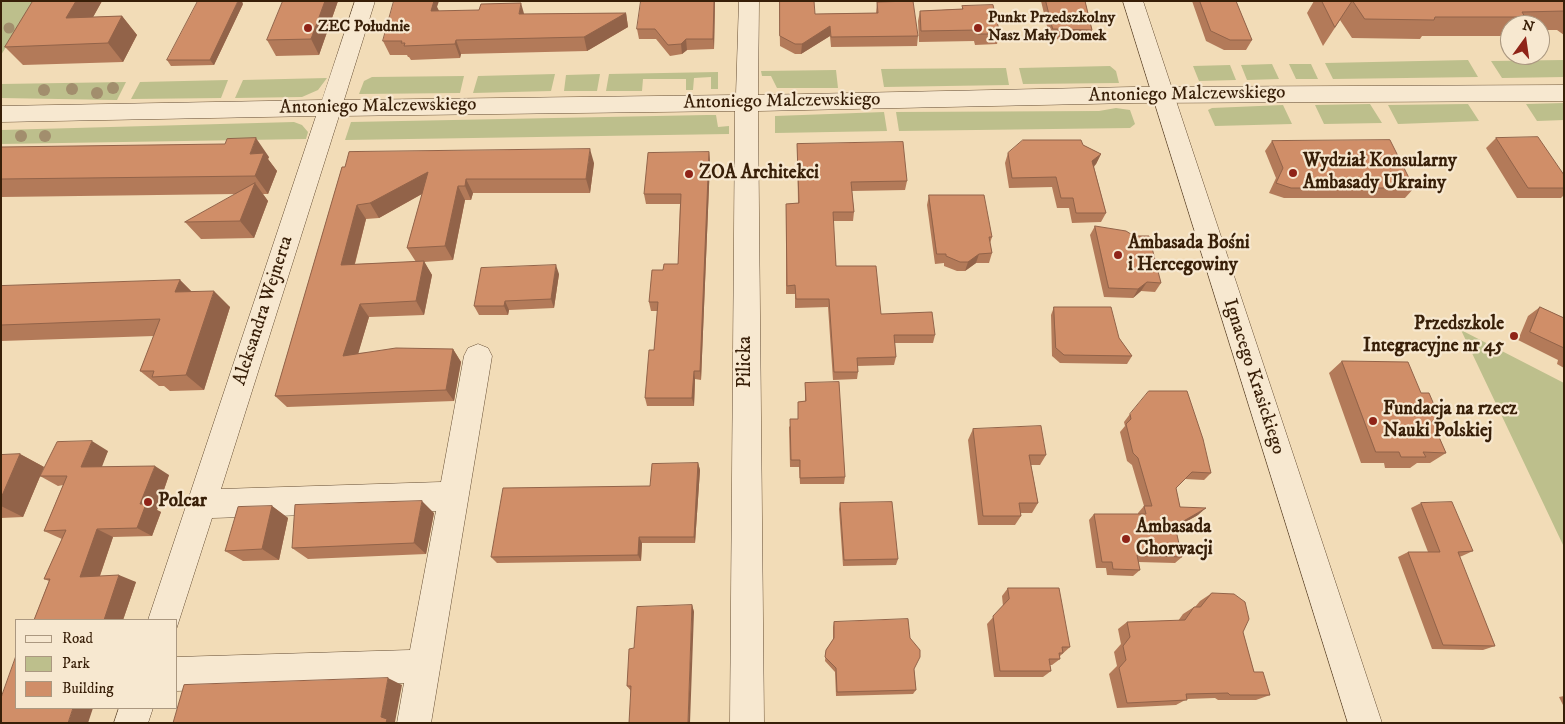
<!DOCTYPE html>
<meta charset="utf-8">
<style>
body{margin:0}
#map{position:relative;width:1565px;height:724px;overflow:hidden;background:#f2dcb7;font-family:"IM FELL DW Pica",serif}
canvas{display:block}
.frame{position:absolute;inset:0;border:2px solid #381f08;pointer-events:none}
.legend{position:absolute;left:15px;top:619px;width:162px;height:90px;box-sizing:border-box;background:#f7e8d0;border:1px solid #ab9880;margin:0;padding:6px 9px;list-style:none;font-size:15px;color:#381f08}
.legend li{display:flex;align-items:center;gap:10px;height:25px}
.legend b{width:25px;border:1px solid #ab9880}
.north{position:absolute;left:1500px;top:15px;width:50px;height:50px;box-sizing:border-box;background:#f7e8d0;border:1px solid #ab9880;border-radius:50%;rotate:14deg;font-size:14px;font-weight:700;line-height:20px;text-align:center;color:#381f08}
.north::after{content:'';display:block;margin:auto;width:18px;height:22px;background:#8f2418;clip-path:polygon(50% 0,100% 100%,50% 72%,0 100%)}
</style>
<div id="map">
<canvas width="1565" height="724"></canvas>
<div class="frame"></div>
<ul class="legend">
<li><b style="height:6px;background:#f7e8d0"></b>Road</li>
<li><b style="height:14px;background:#bdbf8c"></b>Park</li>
<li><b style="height:14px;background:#d08e68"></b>Building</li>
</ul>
<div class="north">N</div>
</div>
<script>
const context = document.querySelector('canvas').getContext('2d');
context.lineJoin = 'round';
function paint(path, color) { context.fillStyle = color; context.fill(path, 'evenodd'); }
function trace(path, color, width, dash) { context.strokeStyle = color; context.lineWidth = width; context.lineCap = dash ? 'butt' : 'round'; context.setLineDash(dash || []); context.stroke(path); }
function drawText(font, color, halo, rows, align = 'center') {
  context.font = font + ' "IM FELL DW Pica",serif'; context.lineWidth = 4.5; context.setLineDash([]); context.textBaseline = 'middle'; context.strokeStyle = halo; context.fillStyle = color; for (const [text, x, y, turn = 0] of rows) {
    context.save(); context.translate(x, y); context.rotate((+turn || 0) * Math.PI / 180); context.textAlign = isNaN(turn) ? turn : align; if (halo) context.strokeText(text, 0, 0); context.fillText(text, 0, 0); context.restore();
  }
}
const green = new Path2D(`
 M 1,1 L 35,1 L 1,55 Z
 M 1468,60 L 1478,77 L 1333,79 L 1325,63 Z
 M 1564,60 L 1564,77 L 1502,78 L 1491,61 Z
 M 1272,64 L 1279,79 L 1247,80 L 1241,65 Z
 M 1289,64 L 1311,64 L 1318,79 L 1296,79 Z
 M 1230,65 L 1236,80 L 1199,81 L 1193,66 Z
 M 1110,66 L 1116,71 L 1119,83 L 1023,84 L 1019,68 Z
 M 1006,68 L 1009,85 L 884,87 L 881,69 Z
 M 836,70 L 838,88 L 777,88 L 771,76 L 762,76 L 761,71 Z
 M 718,72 L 718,89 L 711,89 L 711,77 L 694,78 L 693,90 L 686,90 L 686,79 L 643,79 L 642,91 L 606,91 L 609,74 Z
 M 555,74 L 551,91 L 473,93 L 478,76 Z
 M 600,74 L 597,91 L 564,91 L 566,75 Z
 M 464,76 L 460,93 L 359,94 L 364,81 L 372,77 Z
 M 327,78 L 318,90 L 302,97 L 235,98 L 243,80 Z
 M 228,80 L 221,98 L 131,99 L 140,82 Z
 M 126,82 L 117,100 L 1,98 L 1,84 Z
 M 1564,103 L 1564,120 L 1537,121 L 1526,104 Z
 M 1370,104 L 1382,123 L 1324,124 L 1315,105 Z
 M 1468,104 L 1479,121 L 1398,124 L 1388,105 Z
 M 1283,105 L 1292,124 L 1215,126 L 1208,110 L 1212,108 Z
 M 1116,108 L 1130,110 L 1135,124 L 1130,128 L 899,131 L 896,112 L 1099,111 Z
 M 884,112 L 887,131 L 775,133 L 775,116 Z
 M 707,115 L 716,115 L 718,127 L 729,126 L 729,134 L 345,140 L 351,122 Z
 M 294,122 L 302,125 L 308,132 L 306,139 L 1,144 L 1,130 Z
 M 1461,330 L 1564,383 L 1564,547 Z`);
const minor = new Path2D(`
 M 355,1 L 375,1 L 344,100 L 736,95 L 739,1 L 759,1 L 758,95 L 1133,87 L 1564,85 L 1564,101 L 1133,103 L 758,111 L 764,723 L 730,723 L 735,111 L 339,116 L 221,489 L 441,482 L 464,356 L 468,348 L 478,344 L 488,348 L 492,356 L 431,723 L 397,723 L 404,683 L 176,691 L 176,657 L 410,650 L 436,511 L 212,518 L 176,630 L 176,620 L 148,620 L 316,116 L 1,122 L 1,106 L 322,100 Z
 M 119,708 L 153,708 L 148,723 L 114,723 Z`);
const tertiary = new Path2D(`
 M 1123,1 L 1143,1 L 1382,723 L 1348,723 Z`);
const trees = [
 [9,28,5.5],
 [113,88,6],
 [72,89,6],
 [44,90,6],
 [97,93,6],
 [21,136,6],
 [45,136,6]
];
const wall = new Path2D(`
 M 33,1 L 102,1 L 93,17 L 122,16 L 137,35 L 123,62 L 23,65 L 5,47 Z
 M 283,1 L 338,1 L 319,55 L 276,56 L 267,40 Z
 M 715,1 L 714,49 L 687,50 L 682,54 L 670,56 L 656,39 L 639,39 L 637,29 Z
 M 779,1 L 815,14 L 876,13 L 877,2 L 918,36 L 917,46 L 831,47 L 830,36 L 801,54 L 795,54 L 780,46 Z
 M 1041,1 L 1085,1 L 1092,30 L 1089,40 L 1050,39 Z
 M 1192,1 L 1236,1 L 1252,40 L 1246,50 L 1224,50 L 1206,41 Z
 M 1314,1 L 1564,1 L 1564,35 L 1557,30 L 1540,30 L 1540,25 L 1510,25 L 1510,34 L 1509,36 L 1422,36 L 1420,39 L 1352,38 L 1340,20 L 1323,46 L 1307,13 Z
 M 243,4 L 214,65 L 171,66 L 167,60 Z
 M 962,6 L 1000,34 L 997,44 L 975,45 L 974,41 L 919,42 L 918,21 L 920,11 L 962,9 Z
 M 437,7 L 439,11 L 524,14 L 626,13 L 628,27 L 587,51 L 461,54 L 460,58 L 411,60 L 409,57 L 408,57 L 407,55 L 390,55 L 383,41 Z
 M 1496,138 L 1564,175 L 1564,195 L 1561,198 L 1517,198 L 1486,148 Z
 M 1272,141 L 1414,188 L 1405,198 L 1284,198 L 1269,193 L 1276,178 L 1265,151 Z
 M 797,144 L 907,181 L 905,190 L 852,191 L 854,212 L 853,221 L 833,221 L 836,266 L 881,314 L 935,335 L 933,343 L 895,343 L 896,357 L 894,365 L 857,366 L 858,372 L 857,379 L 833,380 L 828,307 L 795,308 L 795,294 L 786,294 L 786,204 L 798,203 Z
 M 1083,145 L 1101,154 L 1096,164 L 1094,167 L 1106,213 L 1101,222 L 1072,223 L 1069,208 L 1057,208 L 1052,187 L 1009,188 L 1005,163 L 1008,153 Z
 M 1,147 L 269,157 L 268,159 L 277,171 L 268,194 L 263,194 L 268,201 L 254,238 L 201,239 L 185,222 L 236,194 L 1,197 Z
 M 709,152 L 710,162 L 701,380 L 695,379 L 694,406 L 647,406 L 645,398 L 654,350 L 658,311 L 651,311 L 649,302 L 663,270 L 678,264 L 680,204 L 646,204 L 644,194 Z
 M 594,163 L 590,193 L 473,193 L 471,200 L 465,200 L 453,260 L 424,262 L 432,275 L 424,315 L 369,317 L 358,353 L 453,349 L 461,362 L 454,401 L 287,407 L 275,396 L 342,167 ZM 422,194 L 407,248 L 416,262 L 355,264 L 366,219 L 379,218 Z
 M 929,195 L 992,237 L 990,243 L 992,253 L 989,263 L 976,263 L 965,271 L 957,271 L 944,266 L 944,263 L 935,264 L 927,205 Z
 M 1095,226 L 1161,283 L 1155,292 L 1141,291 L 1133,298 L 1104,297 L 1090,235 Z
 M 559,274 L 554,308 L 509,310 L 508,315 L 479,315 L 474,306 Z
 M 180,280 L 192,292 L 230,307 L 204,390 L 170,391 L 164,386 L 159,386 L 140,371 L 154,336 L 1,341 L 1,286 Z
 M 1054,307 L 1119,338 L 1132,356 L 1127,364 L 1060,363 L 1052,356 L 1051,315 Z
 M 1540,307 L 1564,318 L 1564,368 L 1557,364 L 1558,360 L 1518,340 L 1528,316 Z
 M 1342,361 L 1421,393 L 1441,421 L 1434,425 L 1446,453 L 1430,463 L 1417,463 L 1410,468 L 1385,468 L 1384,463 L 1361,463 L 1329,373 Z
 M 805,383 L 845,477 L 844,484 L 800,484 L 799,467 L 790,467 L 789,427 L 798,419 L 798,402 L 805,401 Z
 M 1130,414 L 1211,473 L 1204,480 L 1185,479 L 1176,488 L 1180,507 L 1198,515 L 1175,528 L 1182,557 L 1175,563 L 1138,562 L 1140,570 L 1133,576 L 1107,575 L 1106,568 L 1096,568 L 1089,520 L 1094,514 L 1138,514 L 1138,513 L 1144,506 L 1132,465 L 1127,461 L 1120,432 L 1125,426 L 1124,422 Z
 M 973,429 L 1046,455 L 1040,465 L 1031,465 L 1038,503 L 1032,513 L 1021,513 L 1021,516 L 1015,525 L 978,525 L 968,440 Z
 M 108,451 L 101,467 L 169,475 L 157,510 L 161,512 L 152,536 L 113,537 L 100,576 L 136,582 L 123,620 L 34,620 L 49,581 L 44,579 L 62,539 L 44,531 L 63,485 L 58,486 L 40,476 Z
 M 20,454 L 44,467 L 23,517 L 1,518 L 1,455 Z
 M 698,463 L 700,470 L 695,543 L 642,543 L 641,561 L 497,563 L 491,557 L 650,486 Z
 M 840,503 L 898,559 L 896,565 L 843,566 L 839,509 Z
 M 1421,503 L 1473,551 L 1462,556 L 1459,557 L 1495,646 L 1483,650 L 1432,649 L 1398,557 L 1408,552 L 1428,552 L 1411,508 Z
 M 272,506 L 288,518 L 279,560 L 243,561 L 225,551 Z
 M 434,513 L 426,554 L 308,559 L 292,548 Z
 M 1008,588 L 1070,647 L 1060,656 L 1060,659 L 1052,665 L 1050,665 L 1051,671 L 1043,677 L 994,677 L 987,624 L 1003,606 L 1002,596 Z
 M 1212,593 L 1243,632 L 1254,672 L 1270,695 L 1256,700 L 1218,700 L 1215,698 L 1187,699 L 1176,705 L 1117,708 L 1109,674 L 1117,666 L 1114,652 L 1121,644 L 1118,629 L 1127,622 L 1178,621 L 1183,614 L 1194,607 L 1195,607 L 1200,601 Z
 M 692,605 L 694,612 L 631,691 L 627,686 L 634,648 Z
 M 834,622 L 914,669 L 916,690 L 913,694 L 836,696 L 835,672 L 825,661 L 826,650 L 833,640 L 833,627 Z
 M 1564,696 L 1564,707 L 1559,697 Z`);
const shadedWall = new Path2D(`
 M 76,1 L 102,1 L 82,37 L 66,18 Z
 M 238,1 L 242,1 L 243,4 L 214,65 L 210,60 Z
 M 325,1 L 338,1 L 319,55 L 311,39 Z
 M 430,1 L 439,1 L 437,7 L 440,13 L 431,11 Z
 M 714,1 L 715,1 L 714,49 L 713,39 Z
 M 521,3 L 525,17 L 519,14 Z
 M 626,13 L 628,27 L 587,51 L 584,37 Z
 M 122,16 L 137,35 L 123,62 L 108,43 Z
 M 830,26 L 830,36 L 801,54 L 802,44 Z
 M 686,39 L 687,50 L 682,54 L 681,44 Z
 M 456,40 L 461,54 L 460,58 L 455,44 Z
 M 256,138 L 269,157 L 268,159 L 277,171 L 268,194 L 255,176 L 250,154 Z
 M 590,149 L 594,163 L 590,193 L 586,179 Z
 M 709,152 L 710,162 L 701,380 L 700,371 Z
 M 1101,154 L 1096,164 L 1088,171 L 1092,161 Z
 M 428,172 L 436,186 L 379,218 L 370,203 Z
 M 466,179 L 473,193 L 471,200 L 465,186 Z
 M 255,183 L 268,201 L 254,238 L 240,221 Z
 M 458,186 L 465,200 L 453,260 L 445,246 Z
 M 357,205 L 366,219 L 351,278 L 341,265 Z
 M 979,254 L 976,263 L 965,271 L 968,262 Z
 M 424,261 L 432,275 L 424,315 L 416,301 Z
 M 556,265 L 559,274 L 554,308 L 551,299 Z
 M 180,280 L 196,296 L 175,292 Z
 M 1147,282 L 1141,291 L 1133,298 L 1138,289 Z
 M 214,291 L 230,307 L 204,390 L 186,375 Z
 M 505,301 L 509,310 L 508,315 L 504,306 Z
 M 360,304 L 369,317 L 354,368 L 343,356 Z
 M 453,349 L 461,362 L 454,401 L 446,390 Z
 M 694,371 L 695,379 L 694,406 L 692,398 Z
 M 92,441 L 108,451 L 98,477 L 81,467 Z
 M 20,454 L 44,467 L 23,517 L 1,506 L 1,498 Z
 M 698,463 L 700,470 L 695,543 L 694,537 Z
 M 155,466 L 169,475 L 157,510 L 161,512 L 152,536 L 137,528 L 140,504 Z
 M 422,501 L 434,513 L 426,554 L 414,543 Z
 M 272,506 L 288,518 L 279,560 L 262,549 Z
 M 1206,508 L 1198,515 L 1167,532 L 1175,526 Z
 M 97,529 L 113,537 L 97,584 L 80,577 Z
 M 639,537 L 642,543 L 641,561 L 638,555 Z
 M 119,575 L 136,582 L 123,620 L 104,620 Z
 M 692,605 L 694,612 L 690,723 L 688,723 Z
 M 388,678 L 402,685 L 395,722 L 396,723 L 386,723 L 381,717 Z
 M 73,708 L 93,708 L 88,723 L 68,723 Z`);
const building = new Path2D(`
 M 33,1 L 76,1 L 66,18 L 122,16 L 108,43 L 5,47 Z
 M 198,1 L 238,1 L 210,60 L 167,60 Z
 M 283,1 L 325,1 L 311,39 L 267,40 Z
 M 394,1 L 434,1 L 431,11 L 479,10 L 481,4 L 521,3 L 519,14 L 626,13 L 584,37 L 456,40 L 455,44 L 404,46 L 405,43 L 401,43 L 402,41 L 383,41 Z
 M 641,1 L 714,1 L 713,39 L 686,39 L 681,44 L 668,45 L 655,29 L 637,29 Z
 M 780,1 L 814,1 L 815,14 L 878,13 L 877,2 L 913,1 L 918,36 L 831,37 L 830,26 L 802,44 L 795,44 L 780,36 Z
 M 1046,1 L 1085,1 L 1092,30 L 1053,29 Z
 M 1200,1 L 1236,1 L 1252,40 L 1230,40 L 1211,31 Z
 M 1322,1 L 1352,1 L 1335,27 Z
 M 1353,1 L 1564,1 L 1564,11 L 1522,12 L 1525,17 L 1435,17 L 1434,20 L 1365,19 Z
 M 993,5 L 1000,34 L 978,34 L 977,30 L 921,31 L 920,11 L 963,9 L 962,6 Z
 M 1538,137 L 1564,175 L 1564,188 L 1528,188 L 1496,138 Z
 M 256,138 L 250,154 L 264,153 L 255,176 L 1,179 L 1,147 L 225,144 L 227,139 Z
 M 1023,140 L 1081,140 L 1083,145 L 1101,154 L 1092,161 L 1106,213 L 1076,213 L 1073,198 L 1061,198 L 1056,177 L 1012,178 L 1008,153 Z
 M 1390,140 L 1414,188 L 1291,188 L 1276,183 L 1283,168 L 1272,141 Z
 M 903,142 L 907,181 L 851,182 L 854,212 L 833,212 L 836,266 L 876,266 L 881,314 L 932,312 L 935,335 L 894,335 L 896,357 L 857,358 L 858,372 L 834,372 L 829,299 L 796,299 L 795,285 L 787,286 L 786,204 L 799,203 L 797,144 Z
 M 590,149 L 586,179 L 466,179 L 465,186 L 458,186 L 445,246 L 407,248 L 428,172 L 370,203 L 357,205 L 341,265 L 424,261 L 416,301 L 360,304 L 343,356 L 396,348 L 453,349 L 446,390 L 275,396 L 342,167 L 345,167 L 349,152 Z
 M 709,152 L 700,371 L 694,371 L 692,398 L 645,398 L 649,350 L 654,350 L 658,302 L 649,302 L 652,270 L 663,270 L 664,264 L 678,264 L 681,194 L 644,194 L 648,153 Z
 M 255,183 L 240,221 L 185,222 Z
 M 929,195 L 984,195 L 992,237 L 989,237 L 992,253 L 979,254 L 968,262 L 960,262 L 946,256 L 946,254 L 937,254 Z
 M 1095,226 L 1126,231 L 1134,236 L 1149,236 L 1161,283 L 1147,282 L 1138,289 L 1109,288 Z
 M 556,265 L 551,299 L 505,301 L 504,306 L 474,306 L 481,268 Z
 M 180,280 L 175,292 L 214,291 L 186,375 L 152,377 L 154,371 L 140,371 L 160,319 L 1,325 L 1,286 Z
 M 1054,307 L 1111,307 L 1119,338 L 1132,356 L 1064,355 L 1056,348 Z
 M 1540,307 L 1564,318 L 1564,348 L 1530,332 Z
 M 1342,361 L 1408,362 L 1421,393 L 1429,393 L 1441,421 L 1432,421 L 1446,453 L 1423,452 L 1426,457 L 1401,457 L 1399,452 L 1376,452 Z
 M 839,382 L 845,477 L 800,478 L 800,460 L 791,460 L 790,419 L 798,419 L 798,402 L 806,401 L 805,383 Z
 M 1149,391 L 1187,391 L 1203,439 L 1211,473 L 1192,472 L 1176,488 L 1180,507 L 1206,508 L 1175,526 L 1182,557 L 1137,555 L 1140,570 L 1113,569 L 1112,562 L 1102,562 L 1094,514 L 1146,514 L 1144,506 L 1152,506 L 1138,458 L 1133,453 L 1126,424 L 1131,419 L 1130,414 Z
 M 1041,426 L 1046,455 L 1029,455 L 1038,503 L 1019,503 L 1021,516 L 983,516 L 973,429 Z
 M 92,441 L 81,467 L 155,466 L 140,504 L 146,504 L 137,528 L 97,529 L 80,577 L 119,575 L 104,620 L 34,620 L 50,579 L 44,579 L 66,530 L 44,531 L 67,476 L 40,476 L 57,442 Z
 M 20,454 L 1,498 L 1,455 Z
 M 698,463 L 694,537 L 639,537 L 638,555 L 491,557 L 503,488 L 650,486 L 652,464 Z
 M 422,501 L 414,543 L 292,548 L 295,505 Z
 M 892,502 L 898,559 L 844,560 L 840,503 Z
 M 1452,502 L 1473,551 L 1458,552 L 1495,646 L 1443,645 L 1408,552 L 1440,552 L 1421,503 Z
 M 272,506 L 262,549 L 225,551 L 238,507 Z
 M 1008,588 L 1059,588 L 1070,647 L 1062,647 L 1063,653 L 1059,653 L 1060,659 L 1049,659 L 1051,671 L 1000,671 L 993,616 L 1009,599 Z
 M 1212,593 L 1234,594 L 1245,602 L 1249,619 L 1243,632 L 1254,672 L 1263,672 L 1270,695 L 1230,695 L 1228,693 L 1186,694 L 1187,700 L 1127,703 L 1119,668 L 1126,660 L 1123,646 L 1130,637 L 1127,622 L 1185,620 L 1194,607 L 1200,607 Z
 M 692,605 L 688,723 L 629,723 L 631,686 L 627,686 L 629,649 L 634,648 L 637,607 Z
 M 908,619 L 910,638 L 920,650 L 920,657 L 914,669 L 916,690 L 837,692 L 836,668 L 825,657 L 826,650 L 834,638 L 834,622 Z
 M 16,656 L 16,708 L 73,708 L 68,723 L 1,723 L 1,698 Z
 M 388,678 L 381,717 L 387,719 L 386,723 L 173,723 L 184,685 Z`);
const markers = [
 [308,28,5,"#8f2418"],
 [978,28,5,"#8f2418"],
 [1293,173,5,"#8f2418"],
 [689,174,5,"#8f2418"],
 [1118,255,5,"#8f2418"],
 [1514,336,5,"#8f2418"],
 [1373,421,5,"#8f2418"],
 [148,502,5,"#8f2418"],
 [1126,539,5,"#8f2418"]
];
const farPoinames = [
 ["Punkt Przedszkolny",988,19],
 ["Nasz Mały Domek",988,37],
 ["ZEC Południe",318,28]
];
const streetNames = [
 ["Antoniego Malczewskiego",1187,95,-1],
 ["Antoniego Malczewskiego",782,102,-1],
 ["Antoniego Malczewskiego",378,107,-1],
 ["Aleksandra Wejnerta",264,311,-72],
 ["Pilicka",746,362,-90],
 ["Ignacego Krasickiego",1253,377,72]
];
const poiNames = [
 ["Wydział Konsularny",1303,162],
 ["Ambasady Ukrainy",1303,184],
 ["ZOA Architekci",699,174],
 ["Ambasada Bośni",1128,244],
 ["i Hercegowiny",1128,266],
 ["Przedszkole",1504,325,"right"],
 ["Integracyjne nr 45",1504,347,"right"],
 ["Fundacja na rzecz",1383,410],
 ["Nauki Polskiej",1383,432],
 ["Polcar",158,502],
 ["Ambasada",1136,528],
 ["Chorwacji",1136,550]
];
paint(green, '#bdbf8c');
trace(minor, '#664e34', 1);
trace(tertiary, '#664e34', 1);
paint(minor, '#f7e8d0');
paint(tertiary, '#f7e8d0');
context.fillStyle = '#a28e6d';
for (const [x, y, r] of trees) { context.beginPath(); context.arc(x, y, r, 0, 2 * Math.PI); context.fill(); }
paint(wall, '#b37a59');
paint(shadedWall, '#926349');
paint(building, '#d08e68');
trace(building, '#926349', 1);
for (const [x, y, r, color] of markers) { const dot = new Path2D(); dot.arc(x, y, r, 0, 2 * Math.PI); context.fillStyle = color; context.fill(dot); trace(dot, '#f7e8d0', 2); }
drawText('bold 16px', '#381f08', '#f7e8d0', farPoinames, 'left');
drawText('19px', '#381f08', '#f7e8d0', streetNames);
drawText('bold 19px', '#381f08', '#f7e8d0', poiNames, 'left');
</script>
